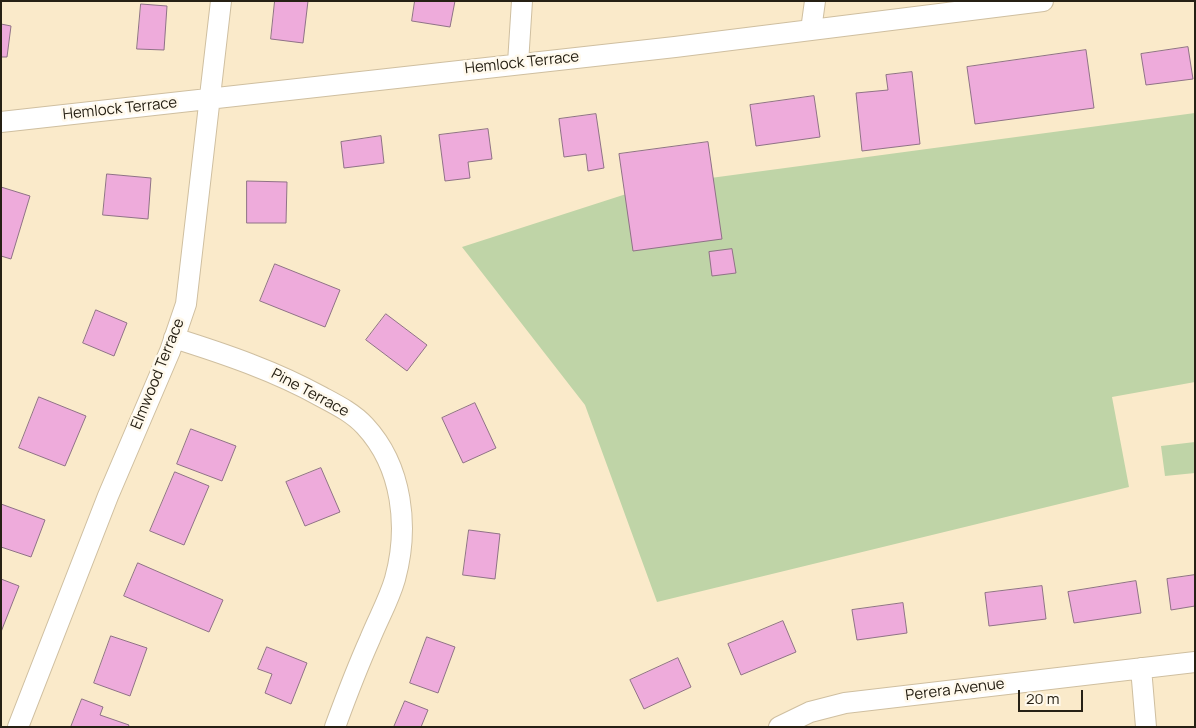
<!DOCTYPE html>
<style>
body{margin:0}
#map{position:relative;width:1196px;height:728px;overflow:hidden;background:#faeaca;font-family:Manrope,sans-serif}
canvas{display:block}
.frame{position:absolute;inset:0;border:2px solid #262014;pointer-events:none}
.scale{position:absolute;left:1018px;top:690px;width:65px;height:22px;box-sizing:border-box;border:2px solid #262014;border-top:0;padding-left:6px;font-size:15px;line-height:18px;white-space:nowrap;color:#262014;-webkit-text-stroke:4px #fff9ec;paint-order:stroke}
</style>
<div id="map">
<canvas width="1196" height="728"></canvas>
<div class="frame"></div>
<div class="scale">20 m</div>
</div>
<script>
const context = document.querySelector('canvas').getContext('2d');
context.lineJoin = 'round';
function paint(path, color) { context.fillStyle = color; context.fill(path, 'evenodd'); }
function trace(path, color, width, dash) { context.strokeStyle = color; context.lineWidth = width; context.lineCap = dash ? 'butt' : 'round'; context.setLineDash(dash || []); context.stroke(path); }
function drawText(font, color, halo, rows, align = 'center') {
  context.font = font + ' Manrope,sans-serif'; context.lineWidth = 5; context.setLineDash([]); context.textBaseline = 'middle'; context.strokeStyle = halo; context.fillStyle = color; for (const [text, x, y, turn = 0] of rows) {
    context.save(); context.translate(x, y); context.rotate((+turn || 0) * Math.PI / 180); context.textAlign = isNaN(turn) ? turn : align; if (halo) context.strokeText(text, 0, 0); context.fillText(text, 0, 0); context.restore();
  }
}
const green = new Path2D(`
 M 1195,113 L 1195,382 L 1112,397 L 1129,487 L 657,602 L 585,405 L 462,247 L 651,186 Z
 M 1195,442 L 1195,473 L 1165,476 L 1161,446 Z`);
const building = new Path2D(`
 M 275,1 L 308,1 L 303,43 L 271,39 Z
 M 415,1 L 455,1 L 450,27 L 412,21 Z
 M 141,4 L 167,6 L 164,50 L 137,49 Z
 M 1,24 L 11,26 L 7,57 L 1,57 Z
 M 1188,47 L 1193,79 L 1146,85 L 1141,54 Z
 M 1086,50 L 1094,108 L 975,124 L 967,67 Z
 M 912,72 L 920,144 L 862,151 L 856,93 L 888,90 L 886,75 Z
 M 814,96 L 820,137 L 756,146 L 750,105 Z
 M 596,114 L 604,168 L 588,171 L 586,154 L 564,157 L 559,119 Z
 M 488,129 L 492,159 L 468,162 L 470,178 L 445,181 L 439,135 Z
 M 381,136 L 384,163 L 344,168 L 341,142 Z
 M 708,142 L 722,239 L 633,251 L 619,154 Z
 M 107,174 L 151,178 L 148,219 L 103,215 Z
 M 247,181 L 287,182 L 286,223 L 247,223 Z
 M 1,187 L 30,196 L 11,259 L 1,256 Z
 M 732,249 L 736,273 L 712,276 L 709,252 Z
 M 275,264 L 340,290 L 325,327 L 260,301 Z
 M 96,310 L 127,323 L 114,356 L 83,343 Z
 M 386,314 L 427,345 L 407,371 L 366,340 Z
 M 39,397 L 86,416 L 65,466 L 19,448 Z
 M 475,403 L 496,448 L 463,463 L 442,418 Z
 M 191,429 L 236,446 L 222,481 L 177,464 Z
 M 321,468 L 340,512 L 305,526 L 286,482 Z
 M 175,472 L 209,486 L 184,545 L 150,531 Z
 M 1,504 L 45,520 L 31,557 L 1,547 Z
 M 469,530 L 500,534 L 495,579 L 463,575 Z
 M 138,563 L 223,600 L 209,632 L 124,596 Z
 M 1195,575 L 1195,606 L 1171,610 L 1167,579 Z
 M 1,579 L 19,586 L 1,632 Z
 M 1136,581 L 1141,613 L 1074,623 L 1068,592 Z
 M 1042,586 L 1046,619 L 989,626 L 985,593 Z
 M 903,603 L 907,633 L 857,640 L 852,610 Z
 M 783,621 L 796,652 L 741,675 L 728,644 Z
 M 111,636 L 147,648 L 130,696 L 94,683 Z
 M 427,637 L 455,647 L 438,693 L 410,683 Z
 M 267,647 L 307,663 L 291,704 L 265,693 L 272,674 L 258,669 Z
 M 678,658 L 691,687 L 644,709 L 630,680 Z
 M 82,699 L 103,707 L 100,715 L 129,725 L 128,727 L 71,727 Z
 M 405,701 L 428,710 L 421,727 L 394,727 Z`);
const street = new Path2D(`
 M 811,30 L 815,1
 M 518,63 L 522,1
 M 1,122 L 675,47 L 1043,1
 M 174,338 C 225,354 275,371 322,397 C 337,405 353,413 365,426 C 403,467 409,528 395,579 C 389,600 378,619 370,639 C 357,668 346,697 335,727
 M 1141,668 L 1146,727
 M 18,727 L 108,496 L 170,351 L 186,304 L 221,1
 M 779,727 L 810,712 L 845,703 L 1195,662`);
const streetNames = [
 ["Hemlock Terrace",522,63,-6],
 ["Hemlock Terrace",120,109,-6],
 ["Elmwood Terrace",158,374,-68],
 ["Pine Terrace",310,393,28],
 ["Perera Avenue",955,690,-7]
];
paint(green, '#bfd4a7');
paint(building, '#eeabdb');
trace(building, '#8f7286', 1);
trace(street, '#cfbfa0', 22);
trace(street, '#fff', 20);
drawText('15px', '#262014', '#fff9ec', streetNames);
</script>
